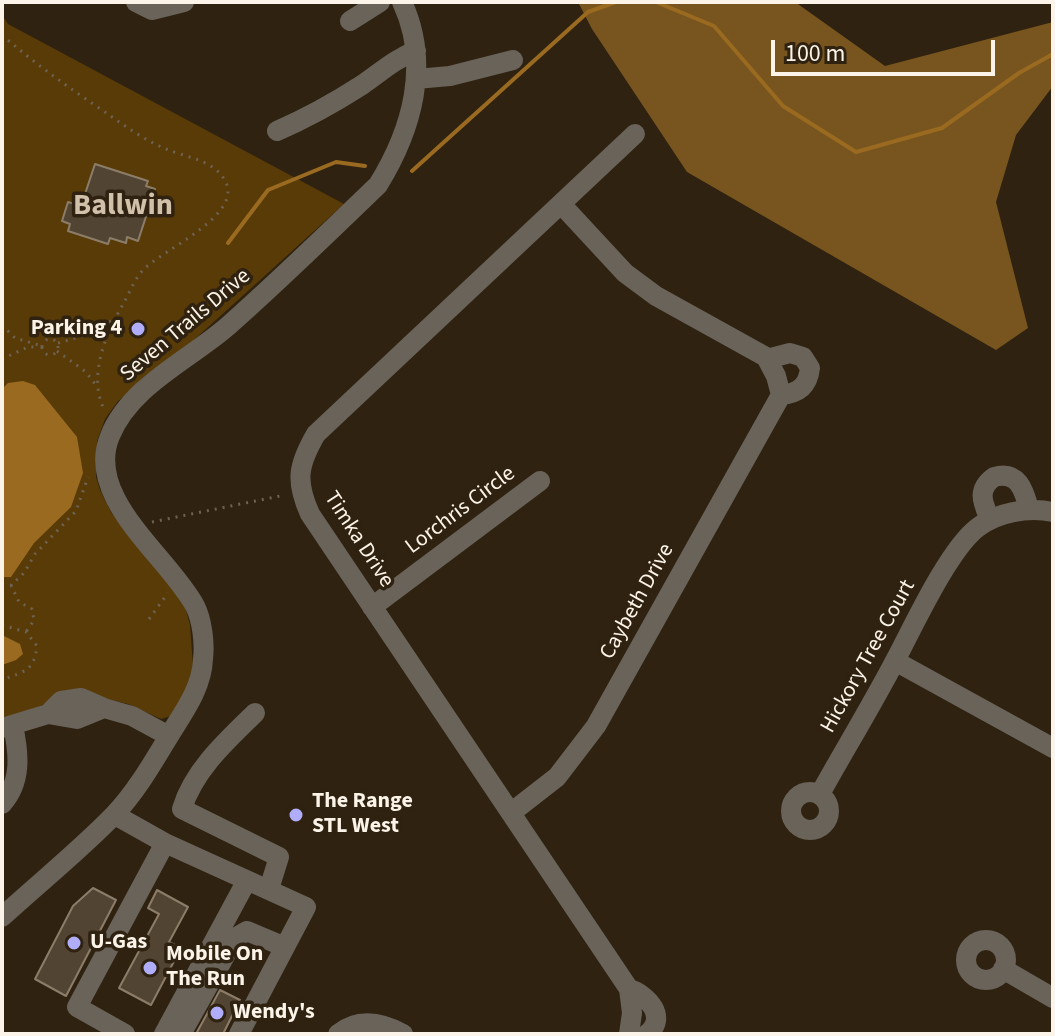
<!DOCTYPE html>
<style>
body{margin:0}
#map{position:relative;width:1055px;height:1036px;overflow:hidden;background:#2f2210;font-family:"Source Sans 3",sans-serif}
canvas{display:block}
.frame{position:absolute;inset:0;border:4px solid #fcf4e8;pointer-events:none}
.scale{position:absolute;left:771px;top:40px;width:224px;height:36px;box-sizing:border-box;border:4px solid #fcf4e8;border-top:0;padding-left:10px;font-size:24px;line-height:28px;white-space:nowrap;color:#fcf4e8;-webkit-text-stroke:6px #2f2210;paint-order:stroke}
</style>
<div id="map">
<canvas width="1055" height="1036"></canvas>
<div class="frame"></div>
<div class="scale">100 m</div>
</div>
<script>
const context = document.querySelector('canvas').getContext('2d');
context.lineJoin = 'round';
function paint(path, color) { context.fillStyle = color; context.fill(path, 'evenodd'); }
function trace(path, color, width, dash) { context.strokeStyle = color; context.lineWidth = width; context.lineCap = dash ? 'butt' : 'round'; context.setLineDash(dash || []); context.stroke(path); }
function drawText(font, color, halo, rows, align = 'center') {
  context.font = font + ' "Source Sans 3",sans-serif'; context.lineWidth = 7; context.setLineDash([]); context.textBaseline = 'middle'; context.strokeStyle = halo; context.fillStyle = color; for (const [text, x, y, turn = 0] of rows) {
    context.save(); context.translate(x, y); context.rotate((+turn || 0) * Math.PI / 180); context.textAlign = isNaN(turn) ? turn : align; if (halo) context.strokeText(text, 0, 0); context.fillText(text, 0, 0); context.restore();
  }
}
const green = new Path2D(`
 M 2,15 L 8,24 L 344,204 L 175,357 L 118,401 L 105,419 L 97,441 L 96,477 L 100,490 L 111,512 L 170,585 L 185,607 L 190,625 L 193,666 L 187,689 L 171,716 L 161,719 L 128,704 L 95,696 L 50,701 L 33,710 L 2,718 Z`);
const forest = new Path2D(`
 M 578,2 L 795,2 L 885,66 L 1053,22 L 1053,86 L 1016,135 L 996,202 L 1028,328 L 996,350 L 687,172 L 592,29 Z`);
const water = new Path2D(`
 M 23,381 L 35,385 L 77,437 L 83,473 L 71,507 L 34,543 L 11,577 L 2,577 L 2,389 L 8,383 Z
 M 2,635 L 20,644 L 23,654 L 16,660 L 2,665 Z`);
const stream = new Path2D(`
 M 656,2 L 714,26 L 783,106 L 856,152 L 942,128 L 1019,73 L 1053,54
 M 412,171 L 588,12 L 616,2
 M 228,243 L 268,190 L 336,162 L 365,166`);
const building = new Path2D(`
 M 95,164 L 148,181 L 146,186 L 155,189 L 138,241 L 127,237 L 126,243 L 110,238 L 108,244 L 68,231 L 70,224 L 62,221 L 68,202 L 81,206 Z
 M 93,888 L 116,900 L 66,996 L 35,979 L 73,906 Z
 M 157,890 L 188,907 L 169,942 L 181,948 L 151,1005 L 119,988 L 159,914 L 148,908 Z
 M 220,990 L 240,1000 L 223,1034 L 196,1034 Z`);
const path = new Path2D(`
 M 2,35 C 33,62 65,85 99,108 C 121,123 142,139 166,149 C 185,157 213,160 224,179 C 247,214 163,249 143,270 C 134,280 129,294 122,306 C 105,336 88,376 104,409
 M 2,244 L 2,266
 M 2,325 L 15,338 L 42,346
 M42 347a8 8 0 1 1 16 0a8 8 0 1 1-16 0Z
 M 58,343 L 90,334 L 113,320
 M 57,351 L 86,372 L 98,388
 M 2,359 L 28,347 L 38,347
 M 152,522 L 285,495
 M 11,585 L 19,602 L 32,609 L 34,620 L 26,632
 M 2,586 L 11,585 L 24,573 L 35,554 L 76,511 L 88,477
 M 149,619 L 168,593
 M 2,625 L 26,632 L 37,646 C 34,672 24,671 2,680`);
const minor = new Path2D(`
 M 136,2 L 152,10 L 184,2
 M 350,21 L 380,2
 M 416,79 L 450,76 L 513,60
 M 277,131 C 307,118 334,103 362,85 C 380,73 394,59 416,51
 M 767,359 L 790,353 L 803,357 L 810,368 C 808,386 799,393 781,395
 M 990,520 C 983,503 976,490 994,477 C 1018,470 1024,490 1029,509
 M 372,607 L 540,481
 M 895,661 L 1053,748
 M 255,713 C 227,740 193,771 182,809 L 279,857 L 269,889
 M 48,714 L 77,719 L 104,708
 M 2,728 L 48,714 L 61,701 L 81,698 L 104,708 L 132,716 L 169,736
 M791 811a19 19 0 1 1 38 0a19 19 0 1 1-38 0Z
 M 820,794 C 845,749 872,705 896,659 C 914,625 948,551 977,528 C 997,512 1028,507 1053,512
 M 2,804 C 22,782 19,753 13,726
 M 512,812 L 557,777 L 596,726 L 781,395 L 776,376 L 766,357 L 656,296 L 625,273 L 561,204
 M 115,815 L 165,843 L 306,907 L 239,1034
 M 2,917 C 39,883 79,851 114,815 C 137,791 155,759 172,731 C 186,709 202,686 203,659 C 205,643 202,620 195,606 C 168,556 84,498 110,436 C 130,386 189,360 228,326 C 279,281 328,233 378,185 C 412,130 431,64 402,2
 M966 960a20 20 0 1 1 40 0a20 20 0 1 1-40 0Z
 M 1003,969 L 1053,998
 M 629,989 C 647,994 669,1018 647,1034
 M 125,1034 L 77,1007 L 165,843
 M 164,1034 L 246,882
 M 181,1034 L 235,938 L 247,931 L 285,947
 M 338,1034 C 358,1018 381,1022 403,1034
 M 629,1034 L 632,1013 L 629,989 L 310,514 C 295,481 298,465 316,434 L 635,134`);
const markers = [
 [138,329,8,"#b0aefa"],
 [296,815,8,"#b0aefa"],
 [74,943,8,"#b0aefa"],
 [150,968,8,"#b0aefa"],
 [217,1013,8,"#b0aefa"]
];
const streetNames = [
 ["Seven Trails Drive",186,326,-40],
 ["Lorchris Circle",461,511,-37],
 ["Timka Drive",358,540,57],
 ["Caybeth Drive",638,602,-61],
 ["Hickory Tree Court",869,657,-61]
];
const poiNames = [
 ["Parking 4",122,329,"right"],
 ["The Range",312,802],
 ["STL West",312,827],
 ["U-Gas",90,943],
 ["Mobile On",166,955],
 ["The Run",166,980],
 ["Wendy's",233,1013]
];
const districtNames = [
 ["Ballwin",123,207]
];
paint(green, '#593b07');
paint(forest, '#78551e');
paint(water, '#996a20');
trace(stream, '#996a20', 4);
paint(building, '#524432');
trace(building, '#8c7d69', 2);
trace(path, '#6e6252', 3, [2, 6]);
trace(minor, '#69635a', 20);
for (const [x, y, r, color] of markers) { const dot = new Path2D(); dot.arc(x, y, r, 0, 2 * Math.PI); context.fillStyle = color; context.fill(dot); trace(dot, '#2f2210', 3); }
drawText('22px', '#fcf4e8', '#2f2210', streetNames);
drawText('bold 22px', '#fcf4e8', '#2f2210', poiNames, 'left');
drawText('bold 30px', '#d1c0aa', '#2f2210', districtNames);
</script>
